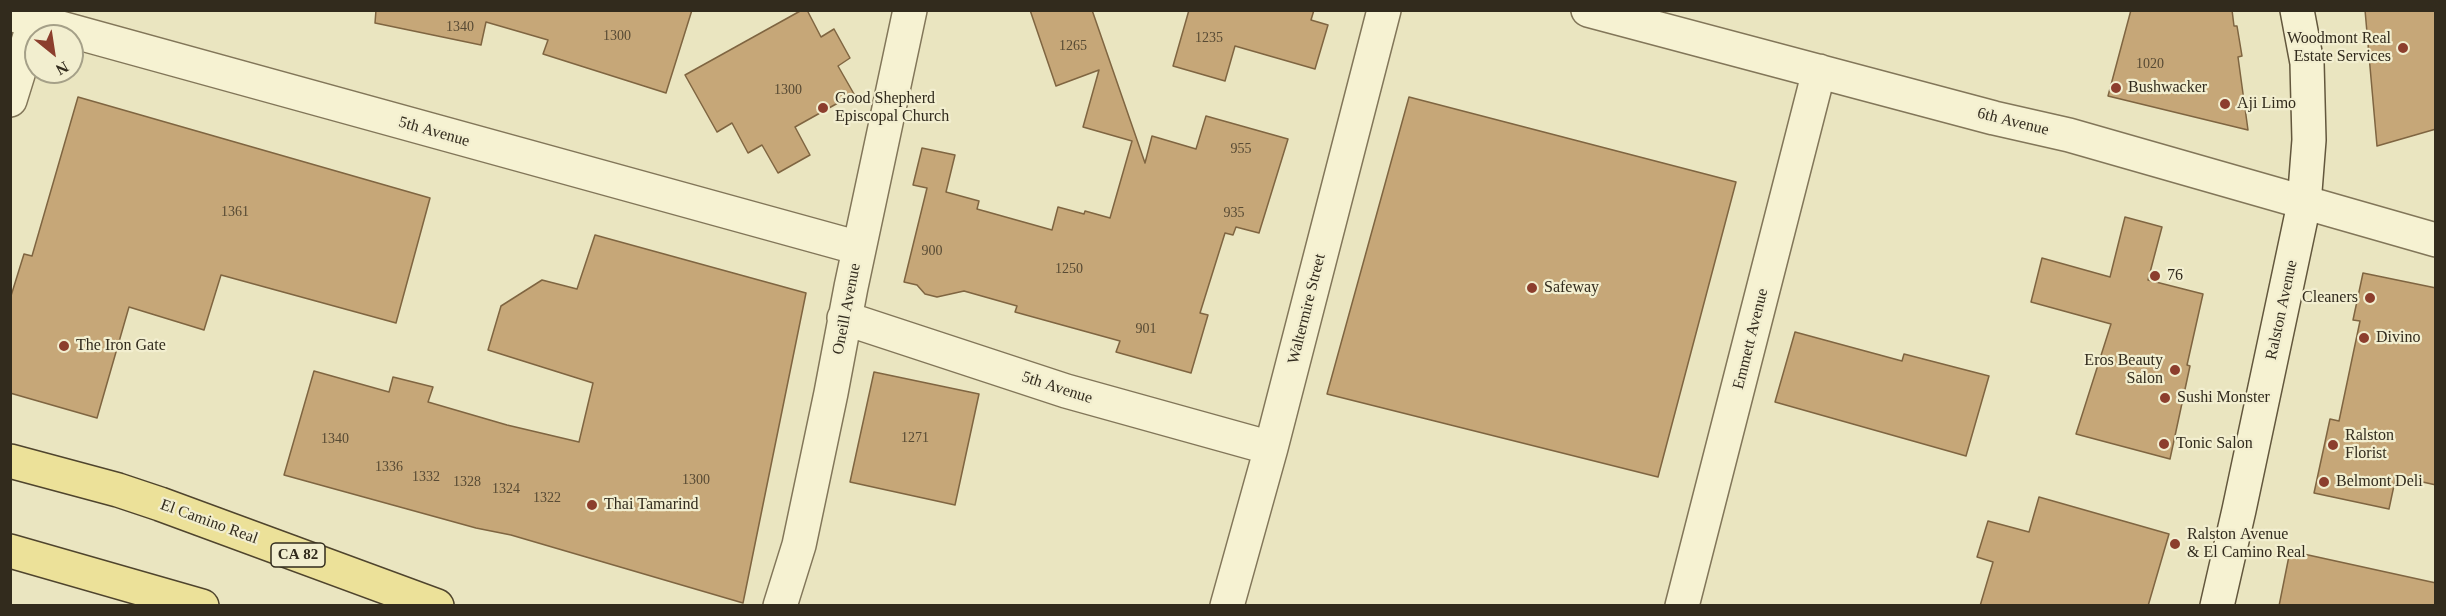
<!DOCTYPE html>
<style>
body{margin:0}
#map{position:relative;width:2446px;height:616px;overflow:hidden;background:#eae5c0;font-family:Georgia,serif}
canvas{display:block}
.frame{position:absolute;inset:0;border:12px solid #322b1d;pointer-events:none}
.north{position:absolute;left:24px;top:24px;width:60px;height:60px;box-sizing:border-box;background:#f2eecf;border:2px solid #a5a088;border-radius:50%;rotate:150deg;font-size:16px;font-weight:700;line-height:24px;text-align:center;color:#322b1d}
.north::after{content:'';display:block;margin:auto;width:21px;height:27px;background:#8c3e2d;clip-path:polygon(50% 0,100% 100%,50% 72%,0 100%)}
</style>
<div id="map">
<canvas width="2446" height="616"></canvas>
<div class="frame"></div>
<div class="north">N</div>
</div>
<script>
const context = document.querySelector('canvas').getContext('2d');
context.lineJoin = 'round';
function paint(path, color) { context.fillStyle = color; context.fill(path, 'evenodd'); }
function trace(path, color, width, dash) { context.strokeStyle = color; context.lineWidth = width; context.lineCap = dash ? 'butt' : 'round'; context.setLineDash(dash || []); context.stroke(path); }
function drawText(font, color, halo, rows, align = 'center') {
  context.font = font + ' Georgia,serif'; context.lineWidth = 4.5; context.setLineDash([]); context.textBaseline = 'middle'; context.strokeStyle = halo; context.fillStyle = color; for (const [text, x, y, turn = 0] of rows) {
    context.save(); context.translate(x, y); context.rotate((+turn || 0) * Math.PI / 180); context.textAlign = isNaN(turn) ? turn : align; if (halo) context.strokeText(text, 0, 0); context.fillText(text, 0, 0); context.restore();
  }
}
const building = new Path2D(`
 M 376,10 L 692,10 L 666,93 L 543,54 L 548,40 L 486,22 L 481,45 L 375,23 Z
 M 802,10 L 807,10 L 821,37 L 834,29 L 850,58 L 838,66 L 854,94 L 795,127 L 810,155 L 778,173 L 762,145 L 748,153 L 732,123 L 717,132 L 685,75 Z
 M 1030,10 L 1092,10 L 1145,163 L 1152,136 L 1196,149 L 1206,116 L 1288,139 L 1259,233 L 1236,227 L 1233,235 L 1225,233 L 1200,313 L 1208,315 L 1191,373 L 1116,352 L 1120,341 L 1015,312 L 1017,306 L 964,291 L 937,297 L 925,294 L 917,285 L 904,282 L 927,188 L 913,185 L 922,148 L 955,155 L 946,192 L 979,201 L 977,209 L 1052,230 L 1058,207 L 1084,214 L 1085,211 L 1110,218 L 1132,141 L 1083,127 L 1099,70 L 1056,86 Z
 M 1189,10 L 1314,10 L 1311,20 L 1328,25 L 1315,69 L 1235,46 L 1225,81 L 1173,66 Z
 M 2131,10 L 2232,10 L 2234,26 L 2237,26 L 2242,56 L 2238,57 L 2248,130 L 2108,96 Z
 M 2365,10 L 2436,10 L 2436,129 L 2377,146 Z
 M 78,97 L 430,198 L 396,323 L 221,275 L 204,330 L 129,307 L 97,418 L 10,393 L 10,299 L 24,254 L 32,256 Z
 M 1409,97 L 1736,182 L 1658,477 L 1327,394 Z
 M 2125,217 L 2162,227 L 2148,280 L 2203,294 L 2187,365 L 2190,366 L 2170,459 L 2076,434 L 2111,324 L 2031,302 L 2042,258 L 2110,277 Z
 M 595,235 L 806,293 L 743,603 L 511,535 L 476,528 L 284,475 L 314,371 L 389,392 L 393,377 L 433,387 L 428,402 L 507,425 L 579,442 L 593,383 L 488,350 L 501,306 L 542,280 L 577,289 Z
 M 2363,273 L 2436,288 L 2436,485 L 2396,476 L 2389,509 L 2314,493 L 2330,419 L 2339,421 L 2360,321 L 2353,320 Z
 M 1795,332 L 1902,361 L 1904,354 L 1989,376 L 1966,456 L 1775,402 Z
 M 874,372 L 979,394 L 955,505 L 850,482 Z
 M 2039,497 L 2169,534 L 2148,606 L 1980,606 L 1993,562 L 1977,557 L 1988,521 L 2029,532 Z
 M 2290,551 L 2436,583 L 2436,606 L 2279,606 Z`);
const street = new Path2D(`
 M 1588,10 L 1994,118 L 2069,135 L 2436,240
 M 10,14 L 859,248
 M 10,100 L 38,10
 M 844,318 L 1066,391 L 1271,448
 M 780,606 L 799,545 L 831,393 L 851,287 L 910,10
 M 1227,606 L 1271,448 L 1384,10
 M 1682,606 L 1819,71`);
const secondary = new Path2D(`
 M 2217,606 L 2239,510 L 2304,204 L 2309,140 L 2307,63 L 2297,10`);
const primary = new Path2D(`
 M 10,461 L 118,490 L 160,504 L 437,606
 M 10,551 L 202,606`);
const markers = [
 [2403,48,6,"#8c3e2d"],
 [2116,88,6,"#8c3e2d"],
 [2225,104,6,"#8c3e2d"],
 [823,108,6,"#8c3e2d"],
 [2155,276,6,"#8c3e2d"],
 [1532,288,6,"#8c3e2d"],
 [2370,298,6,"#8c3e2d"],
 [2364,338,6,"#8c3e2d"],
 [64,346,6,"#8c3e2d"],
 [2175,370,6,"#8c3e2d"],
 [2165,398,6,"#8c3e2d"],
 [2164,444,6,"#8c3e2d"],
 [2333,445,6,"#8c3e2d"],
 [2324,482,6,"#8c3e2d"],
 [592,505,6,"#8c3e2d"],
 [2175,544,6,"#8c3e2d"]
];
const numberNames = [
 ["1340",460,27],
 ["1300",617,36],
 ["1235",1209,38],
 ["1265",1073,46],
 ["1020",2150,64],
 ["1300",788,90],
 ["955",1241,149],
 ["1361",235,212],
 ["935",1234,213],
 ["900",932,251],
 ["1250",1069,269],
 ["901",1146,329],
 ["1271",915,438],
 ["1340",335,439],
 ["1336",389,467],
 ["1332",426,477],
 ["1300",696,480],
 ["1328",467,482],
 ["1324",506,489],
 ["1322",547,498]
];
const shields = [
 [298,555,54]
];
const shieldNames = [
 ["CA 82",298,555]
];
const poiNames = [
 ["Woodmont Real",2391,39,"right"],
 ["Estate Services",2391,57,"right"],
 ["Bushwacker",2128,88],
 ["Good Shepherd",835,99],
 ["Episcopal Church",835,117],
 ["Aji Limo",2237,104],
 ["76",2167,276],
 ["Safeway",1544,288],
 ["Cleaners",2358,298,"right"],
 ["Divino",2376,338],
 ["The Iron Gate",76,346],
 ["Eros Beauty",2163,361,"right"],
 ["Salon",2163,379,"right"],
 ["Sushi Monster",2177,398],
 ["Ralston",2345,436],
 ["Florist",2345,454],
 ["Tonic Salon",2176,444],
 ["Belmont Deli",2336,482],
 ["Thai Tamarind",604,505],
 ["Ralston Avenue",2187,535],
 ["& El Camino Real",2187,553]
];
const streetNames = [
 ["6th Avenue",2013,122,14],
 ["5th Avenue",434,132,16],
 ["Oneill Avenue",847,309,-79],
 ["Waltermire Street",1307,309,-76],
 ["Ralston Avenue",2282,310,-78],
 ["Emmett Avenue",1751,339,-76],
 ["5th Avenue",1057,388,18],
 ["El Camino Real",209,522,20]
];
paint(building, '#c6a778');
trace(building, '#7f6541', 1.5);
trace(street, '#827659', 36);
trace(secondary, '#63573d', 36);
trace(primary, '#4f442d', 36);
trace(street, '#f6f2d2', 33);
trace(secondary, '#f6f2d2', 33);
trace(primary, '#ece199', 33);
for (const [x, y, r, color] of markers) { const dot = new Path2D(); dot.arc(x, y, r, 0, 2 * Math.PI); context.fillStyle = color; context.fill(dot); trace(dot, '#f2eecf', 2); }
drawText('14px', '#574a34', null, numberNames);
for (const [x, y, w] of shields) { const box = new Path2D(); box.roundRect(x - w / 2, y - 12, w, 24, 4.5); context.fillStyle = '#f2eecf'; context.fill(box); trace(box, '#322b1d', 1.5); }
drawText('bold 15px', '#322b1d', null, shieldNames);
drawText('16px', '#322b1d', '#f2eecf', poiNames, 'left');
drawText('16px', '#322b1d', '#f2eecf', streetNames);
</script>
